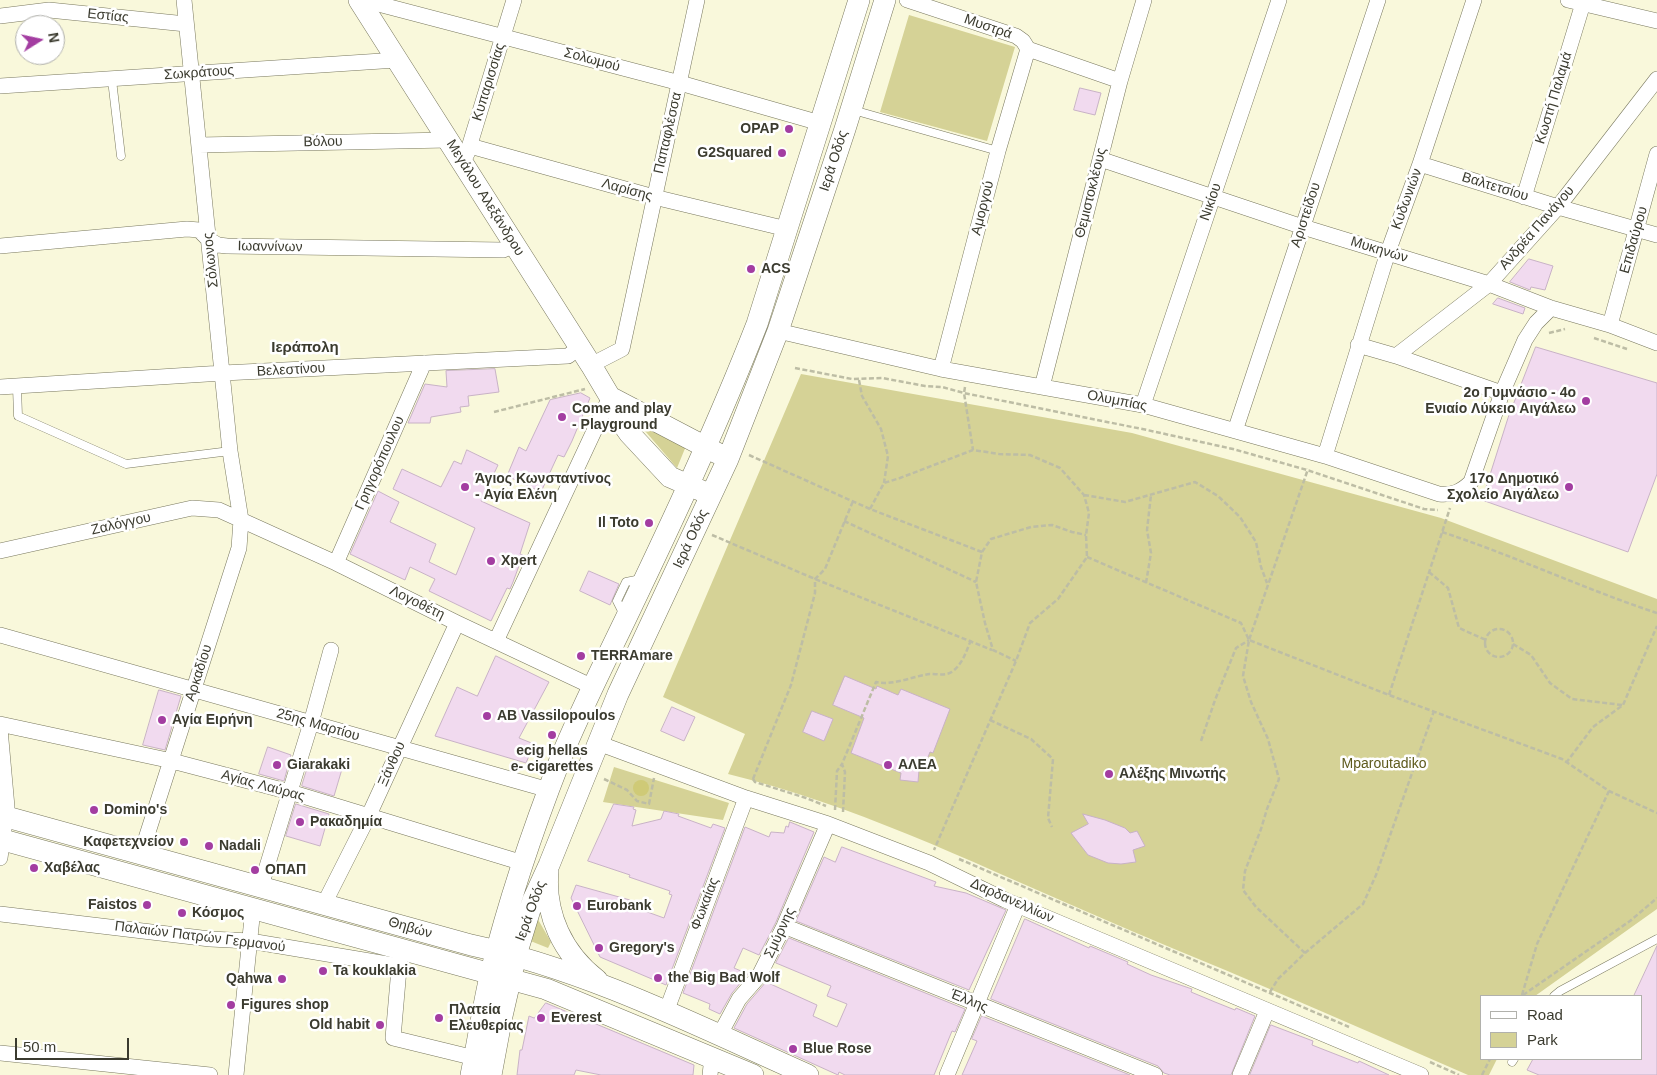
<!DOCTYPE html>
<meta charset="utf-8">
<style>
body{margin:0}
#map{position:relative;width:1657px;height:1075px;overflow:hidden;background:#f9f8db;font-family:Helvetica,sans-serif}
canvas{display:block}
.legend{position:absolute;left:1480px;top:995px;width:162px;height:65px;box-sizing:border-box;background:#fff;border:1px solid #b1b1ac;margin:0;padding:6px 9px;list-style:none;font-size:15px;color:#3b3b2f}
.legend li{display:flex;align-items:center;gap:10px;height:25px}
.legend b{width:25px;border:1px solid #b1b1ac}
.north{position:absolute;left:15px;top:15px;width:50px;height:50px;box-sizing:border-box;background:#fff;border:1px solid #b1b1ac;border-radius:50%;rotate:80deg;font-size:14px;font-weight:700;line-height:20px;text-align:center;color:#3b3b2f}
.north::after{content:'';display:block;margin:auto;width:18px;height:22px;background:#a33da1;clip-path:polygon(50% 0,100% 100%,50% 72%,0 100%)}
.scale{position:absolute;left:15px;top:1038px;width:114px;height:22px;box-sizing:border-box;border:2px solid #3b3b2f;border-top:0;padding-left:6px;font-size:15px;line-height:18px;white-space:nowrap;color:#3b3b2f;-webkit-text-stroke:4px #fff;paint-order:stroke}
</style>
<div id="map">
<canvas width="1657" height="1075"></canvas>
<ul class="legend">
<li><b style="height:6px;background:#fff"></b>Road</li>
<li><b style="height:14px;background:#d5d296"></b>Park</li>
</ul>
<div class="north">N</div>
<div class="scale">50 m</div>
</div>
<script>
const context = document.querySelector('canvas').getContext('2d');
context.lineJoin = 'round';
function paint(path, color) { context.fillStyle = color; context.fill(path, 'evenodd'); }
function trace(path, color, width, dash) { context.strokeStyle = color; context.lineWidth = width; context.lineCap = dash ? 'butt' : 'round'; context.setLineDash(dash || []); context.stroke(path); }
function drawText(font, color, halo, rows, align = 'center') {
  context.font = font + ' Helvetica,sans-serif'; context.lineWidth = 5; context.setLineDash([]); context.textBaseline = 'middle'; context.strokeStyle = halo; context.fillStyle = color; for (const [text, x, y, turn = 0] of rows) {
    context.save(); context.translate(x, y); context.rotate((+turn || 0) * Math.PI / 180); context.textAlign = isNaN(turn) ? turn : align; if (halo) context.strokeText(text, 0, 0); context.fillText(text, 0, 0); context.restore();
  }
}
const green = new Path2D(`
 M 909,15 L 1015,47 L 987,141 L 880,112 Z
 M 801,374 L 1132,433 L 1441,518 L 1657,599 L 1657,909 L 1535,996 L 1481,996 L 1481,1059 L 1497,1059 L 1489,1075 L 1468,1075 C 1403,1047 1338,1018 1272,990 C 1210,963 1146,938 1083,910 C 967,860 852,804 728,774 L 745,734 L 663,697 Z
 M 633,417 L 686,446 L 677,468 Z
 M 614,767 L 729,803 L 723,820 L 603,802 Z
 M 536,916 L 551,942 L 548,948 L 528,940 Z`);
const water = new Path2D(`
 M633 788a8 8 0 1 1 16 0a8 8 0 1 1-16 0Z`);
const building = new Path2D(`
 M 1080,88 L 1101,93 L 1095,115 L 1074,110 Z
 M 1529,259 L 1553,266 L 1545,290 L 1531,287 L 1530,290 L 1510,282 Z
 M 1498,298 L 1525,308 L 1523,314 L 1493,304 Z
 M 1536,347 L 1657,383 L 1657,474 L 1628,552 L 1482,500 L 1508,418 Z
 M 495,369 L 499,392 L 468,396 L 469,406 L 460,407 L 461,412 L 431,417 L 430,423 L 408,423 L 425,384 L 447,387 L 446,371 Z
 M 581,393 L 590,398 L 572,441 L 564,457 L 558,455 L 541,492 L 507,476 L 519,447 L 526,451 L 550,400 Z
 M 467,450 L 498,465 L 481,501 L 530,523 L 520,554 L 523,555 L 513,582 L 510,589 L 507,588 L 491,621 L 429,591 L 435,579 L 410,567 L 405,580 L 350,554 L 378,491 L 399,502 L 390,522 L 436,544 L 429,562 L 456,575 L 475,528 L 393,489 L 402,469 L 441,487 L 454,461 L 461,464 Z
 M 589,571 L 619,584 L 610,605 L 580,591 Z
 M 496,656 L 549,682 L 519,738 L 534,744 L 526,763 L 435,736 L 457,687 L 477,696 Z
 M 845,676 L 876,689 L 877,686 L 898,695 L 901,689 L 950,709 L 933,753 L 930,752 L 923,770 L 919,770 L 918,782 L 900,780 L 901,773 L 851,753 L 864,718 L 833,705 Z
 M 159,690 L 181,696 L 165,750 L 143,745 Z
 M 672,707 L 695,717 L 684,741 L 661,731 Z
 M 812,711 L 833,719 L 824,741 L 803,732 Z
 M 268,747 L 291,755 L 284,781 L 259,774 Z
 M 310,760 L 342,769 L 334,796 L 302,786 Z
 M 296,804 L 329,814 L 320,846 L 286,836 Z
 M 614,804 L 634,807 L 633,809 L 636,810 L 632,826 L 661,819 L 664,811 L 679,814 L 678,816 L 711,828 L 713,824 L 725,828 L 666,985 L 600,957 L 571,898 L 576,885 L 630,900 L 628,905 L 664,918 L 672,895 L 669,894 L 670,891 L 629,877 L 630,875 L 588,861 Z
 M 1083,814 L 1105,820 L 1125,828 L 1130,833 L 1137,831 L 1145,846 L 1133,850 L 1136,862 L 1121,864 L 1108,863 L 1088,855 L 1071,833 L 1088,824 Z
 M 790,822 L 814,832 L 776,922 L 759,955 L 743,948 L 734,968 L 748,974 L 732,993 L 720,1014 L 709,1009 L 710,1004 L 683,993 L 745,827 L 769,837 L 771,832 L 784,833 L 786,826 L 788,827 Z
 M 842,847 L 936,882 L 934,886 L 966,893 L 1006,910 L 969,990 L 796,921 L 824,857 L 835,862 Z
 M 1025,919 L 1089,948 L 1090,946 L 1128,962 L 1127,964 L 1151,975 L 1192,989 L 1191,992 L 1215,1002 L 1235,1010 L 1236,1008 L 1255,1016 L 1231,1075 L 1170,1075 L 1164,1073 L 1158,1066 L 991,999 Z
 M 789,938 L 965,1009 L 955,1032 L 952,1031 L 934,1075 L 845,1075 L 839,1072 L 838,1075 L 734,1028 L 747,1004 L 766,982 L 817,1005 L 813,1016 L 837,1027 L 847,1004 L 827,996 L 831,986 L 776,963 Z
 M 1657,946 L 1657,1075 L 1539,1075 L 1527,1070 L 1533,1059 L 1641,1059 L 1641,996 L 1634,996 Z
 M 546,1003 L 694,1065 L 693,1075 L 601,1075 L 576,1070 L 574,1075 L 517,1075 L 520,1050 L 522,1050 L 529,1016 L 534,1018 Z
 M 982,1016 L 1130,1075 L 962,1075 L 977,1041 L 972,1039 Z
 M 1271,1025 L 1313,1041 L 1312,1045 L 1358,1063 L 1359,1061 L 1389,1075 L 1250,1075 Z`);
const path = new Path2D(`
 M 1549,333 L 1565,329
 M 1594,338 L 1627,349
 M 795,368 L 852,379 L 882,378 L 925,386 L 942,387 L 964,393 L 1147,430 L 1233,449 L 1307,470 L 1424,509 L 1438,510
 M 859,380 L 862,396 L 881,429 L 888,456 L 884,483
 M 965,387 L 964,393 L 973,450
 M 494,412 L 585,389
 M 749,455 L 870,509 L 982,552 L 976,582 L 985,623 L 993,650 L 1016,661
 M 1084,495 L 1125,502 L 1195,482 L 1218,496 L 1240,517 L 1256,542 L 1261,567 L 1267,583
 M 870,509 L 884,483 L 900,478 L 973,450 L 999,454 L 1030,455 L 1060,468 L 1084,495 L 1089,513 L 1086,535 L 1087,557 L 1058,599 L 1030,623 L 1016,661 L 934,850
 M 844,521 L 976,582
 M 1442,532 C 1515,556 1584,589 1657,613
 M 712,535 L 815,579 L 992,650
 M 982,552 L 991,539 L 1031,527 L 1052,525 L 1072,532 L 1086,535
 M 1087,557 L 1241,623 L 1249,640 L 1389,695 L 1562,759 L 1609,791 L 1657,813
 M 1429,572 L 1448,588 L 1459,628 L 1486,640
 M 1146,583 L 1151,553 L 1147,530 L 1151,495
 M1485 643a14 14 0 1 1 28 0a14 14 0 1 1-28 0Z
 M 1513,644 L 1531,655 L 1550,683 L 1572,699 L 1622,705
 M 1389,695 L 1450,508
 M 990,720 L 1031,739 L 1053,759 L 1048,818 L 1052,827
 M 1201,741 L 1215,700 L 1236,648 L 1249,640
 M 1566,763 L 1593,727 L 1623,705 L 1657,626
 M 604,779 L 627,790 L 637,801 L 649,804 L 654,778
 M 753,779 L 755,782 L 806,798 L 826,806
 M 753,779 L 791,685 L 815,593 L 815,579 L 825,569 L 853,501
 M 835,810 L 837,771 L 842,764
 M 843,812 L 845,772 L 842,764 L 876,682 C 893,686 913,676 930,674 C 938,674 947,676 953,671 C 963,663 966,652 971,640
 M 959,859 L 1349,1027
 M 1305,953 L 1256,907 L 1243,890 L 1245,871 L 1261,829 L 1267,809 L 1279,779 L 1268,739 L 1251,702 L 1243,676 L 1249,640 L 1308,469
 M 1270,992 L 1278,979 L 1305,953 L 1363,904 L 1376,875 L 1434,711
 M 1522,995 L 1537,944 L 1609,791
 M 1523,995 L 1630,921 L 1657,898
 M 1430,1062 L 1459,1075
 M 1482,1075 L 1490,1059`);
const lane = new Path2D(`
 M 112,80 L 121,156
 M 853,110 L 998,151
 M 17,387 L 18,416 L 126,464 L 230,451
 M 624,615 L 617,601 L 626,582 L 641,579
 M 1554,996 L 1560,991 L 1657,939
 M 1512,1062 L 1514,1059`);
const street = new Path2D(`
 M 363,0 L 680,83 L 820,123
 M 907,0 L 1016,36 L 1023,41 L 1028,49 L 1120,81
 M 1568,0 L 1657,21
 M 0,16 L 49,10 L 186,24
 M 0,86 L 397,60
 M 199,145 L 448,140
 M 470,146 L 654,197 L 787,229
 M 467,154 L 514,0
 M 1100,159 L 1303,227 L 1489,284 L 1551,308 L 1610,325 L 1657,343
 M 1420,164 L 1558,207 L 1657,235
 M 1524,197 L 1584,0
 M 0,246 L 187,229 L 199,230 L 208,239 L 218,245 L 227,246 L 503,250 L 515,245
 M 1610,325 L 1657,154
 M 778,331 L 941,369 L 1143,405 L 1325,456 L 1439,494 C 1453,495 1461,492 1471,482 L 1502,393 L 1525,340 L 1536,323 L 1551,308
 M 1358,345 L 1396,356 L 1502,393
 M 1396,356 L 1489,284 L 1558,207 L 1657,79
 M 591,365 L 622,349 L 697,0
 M 941,369 L 998,151 L 1028,49
 M 0,387 L 223,373 L 568,356 L 580,347
 M 1042,387 L 1120,81 L 1144,0
 M 1143,405 L 1279,0
 M 1235,431 L 1378,0
 M 1325,456 L 1388,252 L 1420,164 L 1474,0
 M 0,551 L 192,508 L 219,510 L 336,563 L 457,623 L 593,687
 M 336,563 L 424,363
 M 0,635 L 549,790
 M 496,641 L 610,397
 M 0,724 L 172,761 L 290,792 L 523,863
 M 0,729 L 7,807 L 0,858
 M 598,743 L 746,798 L 828,824 L 929,863 L 1005,900 L 1421,1075
 M 141,854 L 239,548 L 241,520 L 230,451 L 184,0
 M 261,886 L 311,723 L 331,650
 M 324,904 L 369,815 L 457,623
 M 0,914 L 210,939 L 250,941 L 399,966
 M 784,926 L 1155,1075
 M 400,957 L 393,1038 L 475,1058
 M 666,1012 L 746,798
 M 719,1036 L 739,999 L 759,976 L 784,926 L 828,824
 M 0,1053 L 210,1075
 M 236,1075 L 253,908
 M 710,1075 L 712,1057
 M 947,1075 L 1018,905
 M 1240,1075 L 1267,1011`);
const secondary = new Path2D(`
 M 359,0 L 591,365 L 610,397 L 622,423 L 629,433 L 670,477 L 702,491
 M 610,397 L 717,453
 M 0,815 L 471,945 C 588,970 700,1027 808,1075
 M 0,839 L 546,989 L 753,1075
 M 548,871 C 544,914 563,954 597,980
 M 471,1075 C 478,1041 483,1006 491,972 C 509,900 533,829 560,760 C 580,711 604,664 627,616 C 673,520 718,424 757,324 L 859,0
 M 491,1075 L 502,1016 L 516,955 L 533,900 L 549,865 L 618,694 L 728,459 L 778,331 L 845,129 L 885,0`);
const markers = [
 [789,129,5,"#a33da1"],
 [782,153,5,"#a33da1"],
 [751,269,5,"#a33da1"],
 [1586,401,5,"#a33da1"],
 [562,417,5,"#a33da1"],
 [465,487,5,"#a33da1"],
 [1569,487,5,"#a33da1"],
 [649,523,5,"#a33da1"],
 [491,561,5,"#a33da1"],
 [581,656,5,"#a33da1"],
 [487,716,5,"#a33da1"],
 [162,720,5,"#a33da1"],
 [552,735,5,"#a33da1"],
 [277,765,5,"#a33da1"],
 [888,765,5,"#a33da1"],
 [1109,774,5,"#a33da1"],
 [94,810,5,"#a33da1"],
 [300,822,5,"#a33da1"],
 [184,842,5,"#a33da1"],
 [209,846,5,"#a33da1"],
 [34,868,5,"#a33da1"],
 [255,870,5,"#a33da1"],
 [147,905,5,"#a33da1"],
 [577,906,5,"#a33da1"],
 [182,913,5,"#a33da1"],
 [599,948,5,"#a33da1"],
 [323,971,5,"#a33da1"],
 [658,978,5,"#a33da1"],
 [282,979,5,"#a33da1"],
 [231,1005,5,"#a33da1"],
 [439,1018,5,"#a33da1"],
 [541,1018,5,"#a33da1"],
 [380,1025,5,"#a33da1"],
 [793,1049,5,"#a33da1"]
];
const streetNames = [
 ["Εστίας",108,16,6],
 ["Μυστρά",988,27,19],
 ["Σολωμού",592,60,15],
 ["Σωκράτους",199,73,-4],
 ["Κυπαρισσίας",489,82,-73],
 ["Κωστή Παλαμά",1554,98,-73],
 ["Παπαφλέσσα",668,133,-77],
 ["Βόλου",323,142,-1],
 ["Ιερά Οδός",834,161,-72],
 ["Βαλτετσίου",1495,187,17],
 ["Λαρίσης",627,190,15],
 ["Θεμιστοκλέους",1091,193,-76],
 ["Μεγάλου Αλεξάνδρου",485,198,58],
 ["Κυδωνιών",1407,199,-70],
 ["Νικίου",1211,202,-71],
 ["Αμοργού",983,208,-76],
 ["Αριστείδου",1306,215,-72],
 ["Ανδρέα Πανάγου",1537,228,-49],
 ["Επιδαύρου",1634,240,-74],
 ["Ιωαννίνων",270,247,1],
 ["Μυκηνών",1379,250,17],
 ["Σόλωνος",211,260,-96],
 ["Βελεστίνου",291,370,-3],
 ["Ολυμπίας",1117,401,11],
 ["Γρηγορόπουλου",380,463,-66],
 ["Ζαλόγγου",121,524,-13],
 ["Ιερά Οδός",691,539,-65],
 ["Λογοθέτη",417,603,26],
 ["Αρκαδίου",199,673,-72],
 ["25ης Μαρτίου",318,725,16],
 ["Ξάνθου",392,764,-66],
 ["Αγίας Λαύρας",263,786,15],
 ["Δαρδανελλίων",1012,901,24],
 ["Φωκαίας",705,904,-69],
 ["Ιερά Οδός",531,911,-70],
 ["Θηβών",410,928,16],
 ["Σμύρνης",780,933,-65],
 ["Παλαιών Πατρών Γερμανού",200,937,7],
 ["Έλλης",969,1001,22]
];
const poiNames = [
 ["OPAP",779,129,"right"],
 ["G2Squared",772,153,"right"],
 ["ACS",761,269],
 ["2ο Γυμνάσιο - 4ο",1576,393,"right"],
 ["Ενιαίο Λύκειο Αιγάλεω",1576,409,"right"],
 ["Come and play",572,409],
 ["- Playground",572,425],
 ["Άγιος Κωνσταντίνος",475,479],
 ["- Αγία Ελένη",475,495],
 ["17o Δημοτικό",1559,479,"right"],
 ["Σχολείο Αιγάλεω",1559,495,"right"],
 ["Il Toto",639,523,"right"],
 ["Xpert",501,561],
 ["TERRAmare",591,656],
 ["AB Vassilopoulos",497,716],
 ["Αγία Ειρήνη",172,720],
 ["ecig hellas",552,751,"center"],
 ["e- cigarettes",552,767,"center"],
 ["Giarakaki",287,765],
 ["ΑΛΕΑ",898,765],
 ["Αλέξης Μινωτής",1119,774],
 ["Domino's",104,810],
 ["Ρακαδημία",310,822],
 ["Καφετεχνείον",174,842,"right"],
 ["Nadali",219,846],
 ["Χαβέλας",44,868],
 ["ΟΠΑΠ",265,870],
 ["Faistos",137,905,"right"],
 ["Eurobank",587,906],
 ["Κόσμος",192,913],
 ["Gregory's",609,948],
 ["Ta kouklakia",333,971],
 ["the Big Bad Wolf",668,978],
 ["Qahwa",272,979,"right"],
 ["Figures shop",241,1005],
 ["Πλατεία",449,1010],
 ["Ελευθερίας",449,1026],
 ["Everest",551,1018],
 ["Old habit",370,1025,"right"],
 ["Blue Rose",803,1049]
];
const parkNames = [
 ["Mparoutadiko",1384,764]
];
const neighbourhoodNames = [
 ["Ιεράπολη",305,348]
];
paint(green, '#d5d296');
paint(water, '#cfca77');
paint(building, '#f1daef');
trace(building, '#c8b2c6', 1);
trace(lane, '#79785e', 9);
trace(street, '#79785e', 16);
trace(secondary, '#79785e', 22);
trace(path, '#bdbda5', 2.5, [5, 2.5]);
trace(lane, '#fff', 8);
trace(street, '#fff', 15);
trace(secondary, '#fff', 21);
for (const [x, y, r, color] of markers) { const dot = new Path2D(); dot.arc(x, y, r, 0, 2 * Math.PI); context.fillStyle = color; context.fill(dot); trace(dot, '#fff', 2); }
drawText('14px', '#3b3b2f', '#fff', streetNames);
drawText('bold 14px', '#3b3b2f', '#fff', poiNames, 'left');
drawText('14px', '#5e5a1d', '#fff', parkNames);
drawText('bold 15px', '#3b3b2f', '#fff', neighbourhoodNames);
</script>
